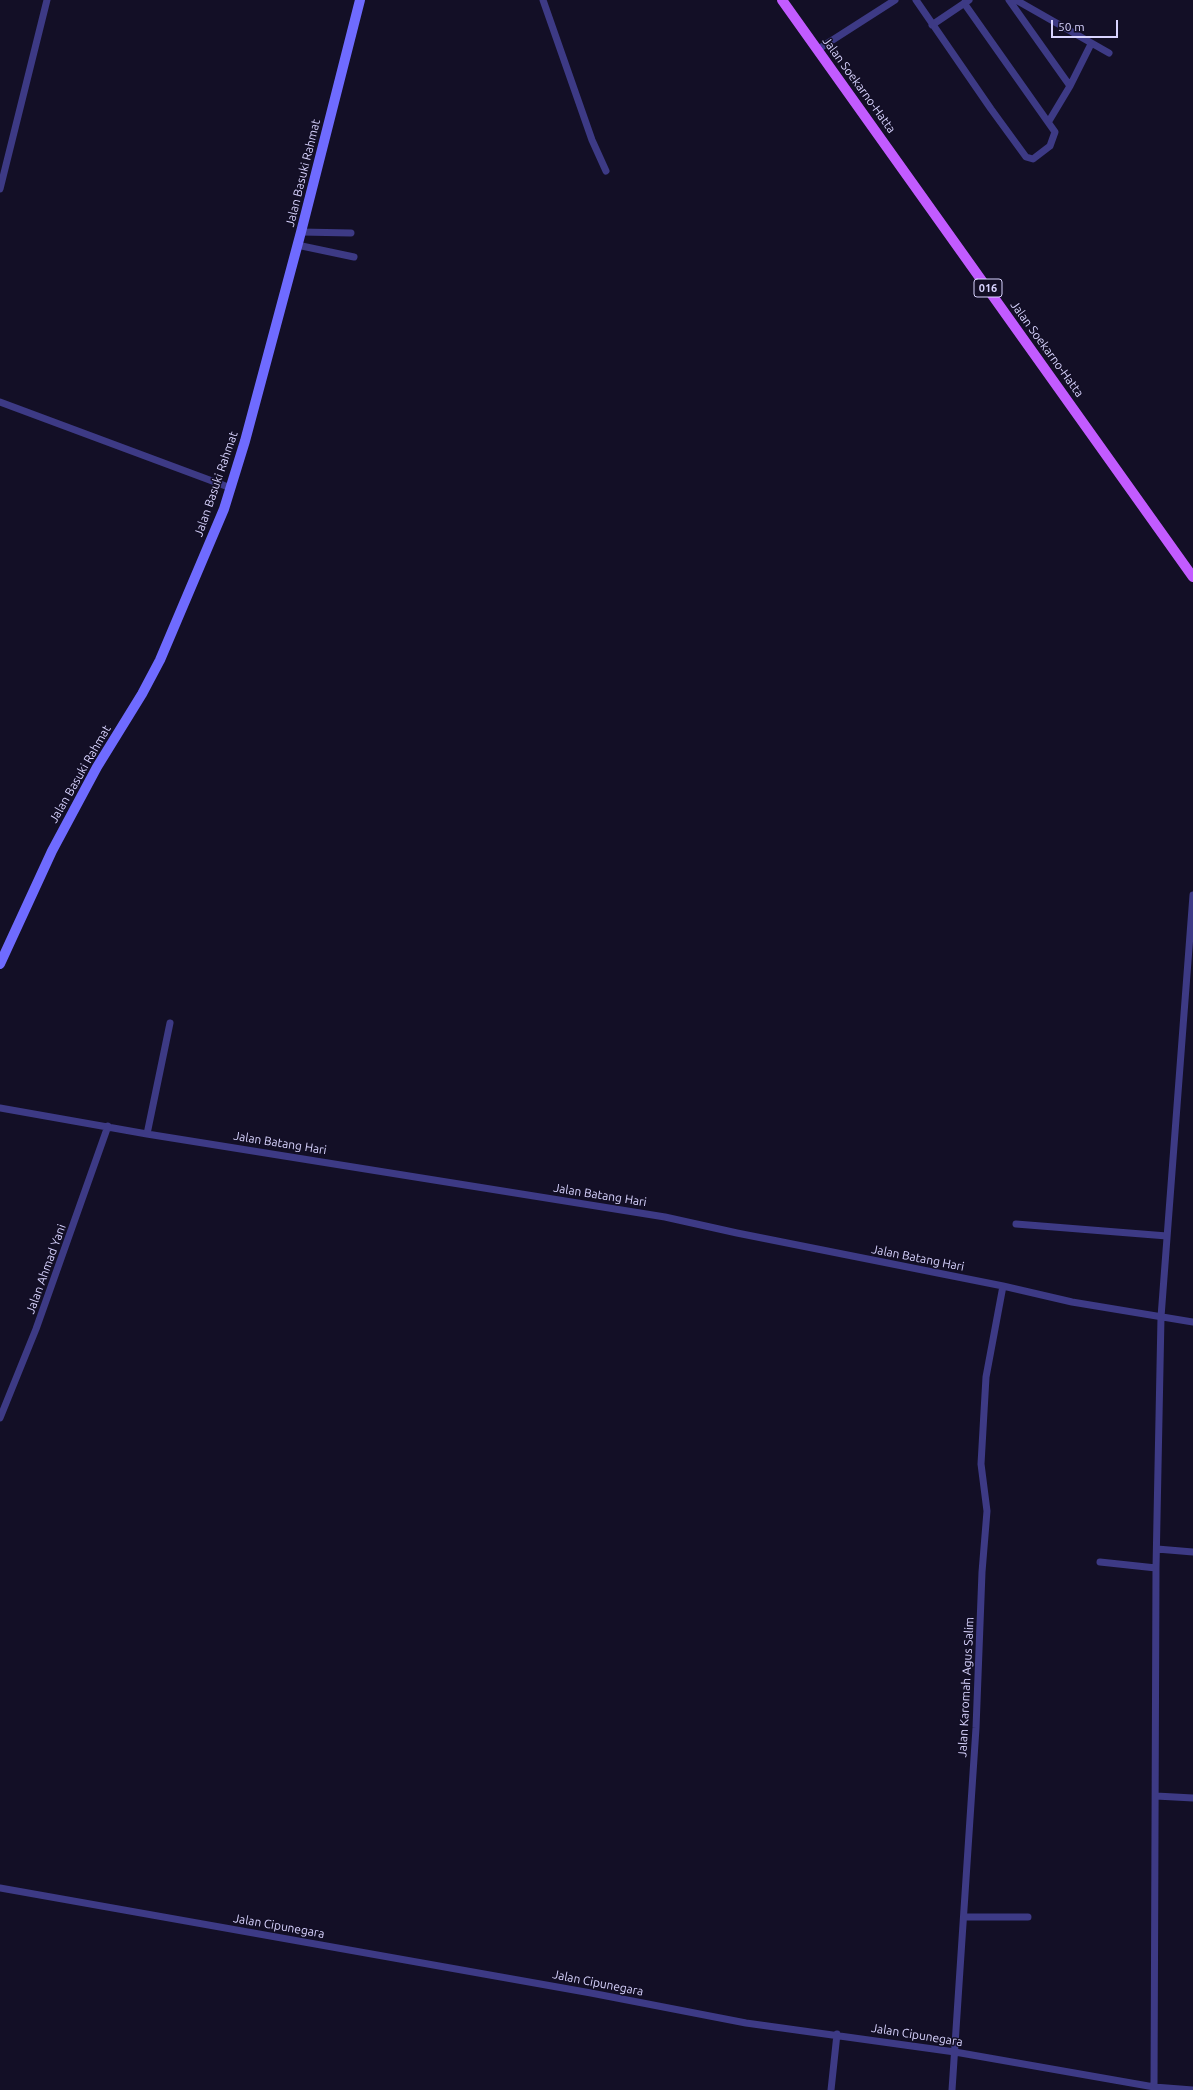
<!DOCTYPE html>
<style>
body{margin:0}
#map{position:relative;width:1193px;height:2090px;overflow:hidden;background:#130f26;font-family:Ubuntu,sans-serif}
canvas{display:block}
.scale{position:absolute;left:1051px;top:20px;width:67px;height:18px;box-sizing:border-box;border:2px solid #d9d4ff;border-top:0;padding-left:5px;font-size:12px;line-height:14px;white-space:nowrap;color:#d9d4ff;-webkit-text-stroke:3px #130f26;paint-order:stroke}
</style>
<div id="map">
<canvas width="1193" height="2090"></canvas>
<div class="scale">50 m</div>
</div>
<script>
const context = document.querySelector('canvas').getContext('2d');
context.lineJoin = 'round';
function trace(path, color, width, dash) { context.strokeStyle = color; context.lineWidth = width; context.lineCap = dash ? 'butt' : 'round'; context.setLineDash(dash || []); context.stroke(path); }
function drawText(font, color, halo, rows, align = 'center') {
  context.font = font + ' Ubuntu,sans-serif'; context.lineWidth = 3; context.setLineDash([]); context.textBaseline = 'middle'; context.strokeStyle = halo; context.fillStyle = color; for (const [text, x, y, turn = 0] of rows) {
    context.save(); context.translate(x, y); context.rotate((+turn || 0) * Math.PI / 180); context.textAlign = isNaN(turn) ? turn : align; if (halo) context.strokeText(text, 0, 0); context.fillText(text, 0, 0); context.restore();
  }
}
const minor = new Path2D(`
 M 543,0 L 592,140 L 606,171
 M 916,0 L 991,109 L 1026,157 L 1033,159 L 1050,146 L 1055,132 L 964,3
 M 1009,0 L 1070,86 L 1049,121
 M 1016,0 L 1109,53
 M 932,25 L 969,0
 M 817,50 L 895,0
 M 1070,86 L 1091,44
 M 0,189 L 47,0
 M 301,232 L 351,233
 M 297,245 L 354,257
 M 0,402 L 231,488
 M 0,1108 L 147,1134 L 665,1217 L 737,1233 L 1003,1286 L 1072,1302 L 1193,1322
 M 147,1134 L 170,1023
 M 1016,1224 L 1167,1236
 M 0,1418 L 36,1329 L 108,1126
 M 1157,1549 L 1193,1552
 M 1100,1562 L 1156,1568
 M 1156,1796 L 1193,1798
 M 0,1888 L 591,1993 L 746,2023 L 955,2052 L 1154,2087 L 1193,2090
 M 964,1917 L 1028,1917
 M 831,2090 L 837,2034
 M 952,2090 L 976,1728 L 982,1572 L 987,1511 L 981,1464 L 986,1377 L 1003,1286
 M 1154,2090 L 1156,1568 L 1161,1317 L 1193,895`);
const secondary = new Path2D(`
 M 0,964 L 52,851 L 97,767 L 142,694 L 160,660 L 224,509 L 245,441 L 301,232 L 360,0`);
const primary = new Path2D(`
 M 782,0 L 1193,577`);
const shields = [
 [988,288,28]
];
const shieldNames = [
 ["016",988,288]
];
const streetNames = [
 ["Jalan Soekarno-Hatta",859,85,54],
 ["Jalan Basuki Rahmat",303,173,-76],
 ["Jalan Soekarno-Hatta",1047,349,54],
 ["Jalan Basuki Rahmat",216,484,-71],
 ["Jalan Basuki Rahmat",80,774,-60],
 ["Jalan Batang Hari",280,1143,9],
 ["Jalan Batang Hari",600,1195,9],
 ["Jalan Batang Hari",918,1258,11],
 ["Jalan Ahmad Yani",46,1269,-70],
 ["Jalan Karomah Agus Salim",966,1687,-87],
 ["Jalan Cipunegara",279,1926,10],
 ["Jalan Cipunegara",598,1983,11],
 ["Jalan Cipunegara",917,2035,9]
];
trace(minor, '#3d3a85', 7);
trace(secondary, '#6f6bff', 10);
trace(primary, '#c25bff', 10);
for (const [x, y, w] of shields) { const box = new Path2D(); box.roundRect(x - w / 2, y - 9, w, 18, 3); context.fillStyle = '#130f26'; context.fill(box); trace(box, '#d9d4ff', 1); }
drawText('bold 11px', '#d9d4ff', null, shieldNames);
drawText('12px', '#d9d4ff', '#130f26', streetNames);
</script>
